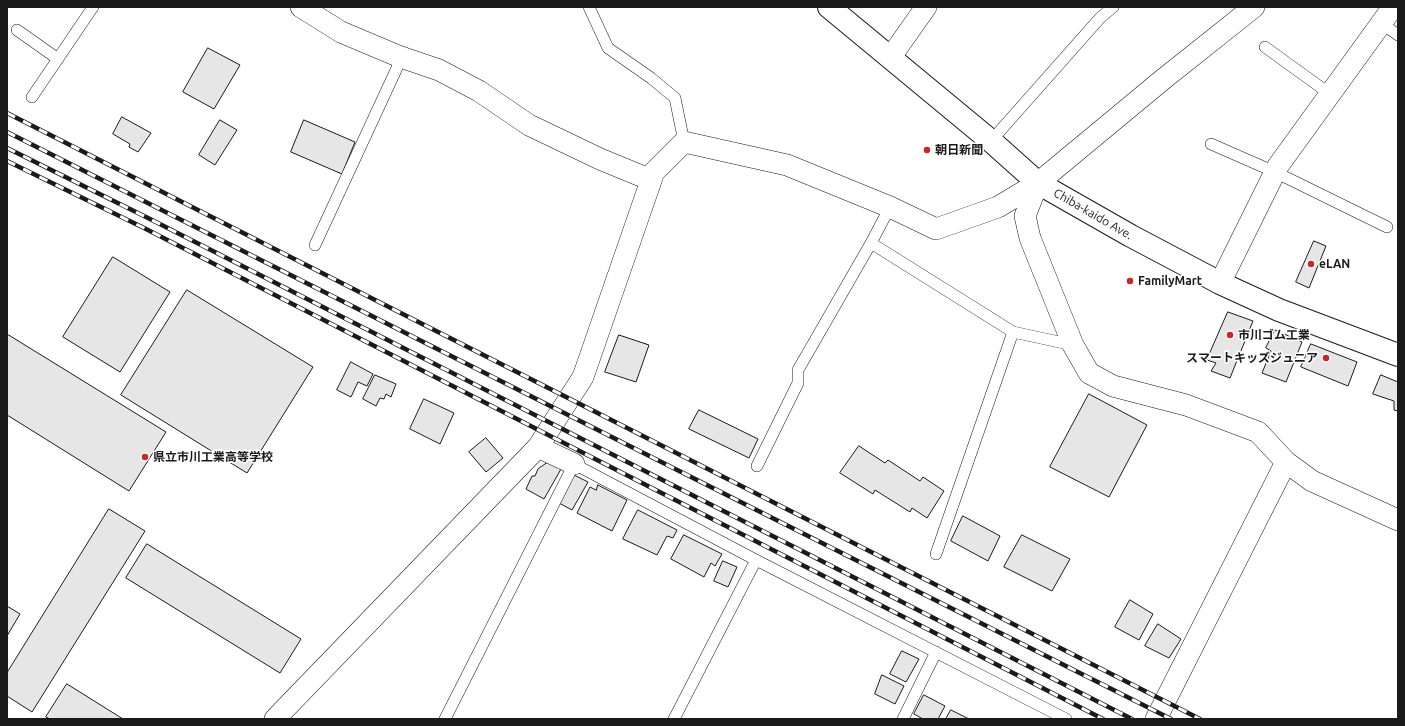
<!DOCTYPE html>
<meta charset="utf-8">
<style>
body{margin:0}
#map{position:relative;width:1405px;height:726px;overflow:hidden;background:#fff;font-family:Ubuntu,sans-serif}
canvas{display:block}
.frame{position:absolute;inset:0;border:8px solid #1a1a1a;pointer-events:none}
</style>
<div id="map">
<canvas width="1405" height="726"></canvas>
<div class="frame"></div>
</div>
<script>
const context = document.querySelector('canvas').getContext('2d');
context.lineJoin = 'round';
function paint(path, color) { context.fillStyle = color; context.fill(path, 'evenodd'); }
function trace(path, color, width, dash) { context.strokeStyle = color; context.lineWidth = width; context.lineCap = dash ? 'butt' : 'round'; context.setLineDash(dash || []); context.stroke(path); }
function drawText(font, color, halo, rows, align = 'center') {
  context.font = font + ' Ubuntu,"Noto Sans JP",sans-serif'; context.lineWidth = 3; context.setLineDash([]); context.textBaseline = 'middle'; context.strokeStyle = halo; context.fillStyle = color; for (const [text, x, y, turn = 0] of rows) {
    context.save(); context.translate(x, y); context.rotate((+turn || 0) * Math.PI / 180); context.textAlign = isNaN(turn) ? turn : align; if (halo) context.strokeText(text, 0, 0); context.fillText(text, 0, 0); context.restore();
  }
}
const building = new Path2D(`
 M 208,48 L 240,65 L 214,109 L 183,92 Z
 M 122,117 L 151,133 L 138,152 L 129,147 L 130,144 L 113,134 Z
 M 220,120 L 237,130 L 215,165 L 199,155 Z
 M 304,120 L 355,142 L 342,174 L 291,152 Z
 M 1314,241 L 1326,246 L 1309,288 L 1296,282 Z
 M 113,257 L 170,292 L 120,372 L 63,337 Z
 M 187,290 L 313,367 L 247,473 L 121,395 Z
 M 1228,312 L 1253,321 L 1230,378 L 1211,371 L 1216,363 L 1207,360 Z
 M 1275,330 L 1302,342 L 1286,382 L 1262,373 L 1271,351 L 1266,348 Z
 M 7,334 L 166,432 L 129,491 L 7,415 Z
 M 619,335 L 649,345 L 636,382 L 605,372 Z
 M 1311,344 L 1357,362 L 1348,386 L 1301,367 Z
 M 351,362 L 373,374 L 367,386 L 358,382 L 351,397 L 337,390 Z
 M 375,375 L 396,384 L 391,397 L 386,394 L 384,399 L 380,398 L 376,406 L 363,399 Z
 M 1381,375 L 1398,382 L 1398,411 L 1394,410 L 1394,401 L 1373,394 Z
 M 1089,394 L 1147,425 L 1109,497 L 1050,467 Z
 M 424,399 L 454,413 L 440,444 L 410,429 Z
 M 699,410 L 758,439 L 749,458 L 689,429 Z
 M 486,438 L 503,458 L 486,472 L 469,452 Z
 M 859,446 L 885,463 L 888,460 L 920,481 L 923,477 L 944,491 L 927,518 L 912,508 L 910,512 L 875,490 L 873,494 L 840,473 Z
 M 550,461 L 561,469 L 544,499 L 526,489 L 532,476 L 535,476 L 538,469 Z
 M 574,475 L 588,482 L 572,510 L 559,503 Z
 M 598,485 L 627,500 L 612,531 L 577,513 L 590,487 L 596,490 Z
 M 109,509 L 145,531 L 32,712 L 7,696 L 7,673 Z
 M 638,510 L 677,530 L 673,538 L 667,536 L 657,555 L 623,539 Z
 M 963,516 L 1000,536 L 988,561 L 951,541 Z
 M 684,535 L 722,554 L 715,566 L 711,563 L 704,577 L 671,559 Z
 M 1022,535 L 1070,559 L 1052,591 L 1004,567 Z
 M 147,544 L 301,639 L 280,673 L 126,578 Z
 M 723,561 L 737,567 L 728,587 L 714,581 Z
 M 1130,600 L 1153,614 L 1139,640 L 1115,627 Z
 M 7,606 L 20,614 L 7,636 Z
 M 1158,624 L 1181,639 L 1169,658 L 1145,646 Z
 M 902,651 L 919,659 L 906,682 L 890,674 Z
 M 882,675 L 904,686 L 895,704 L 875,694 Z
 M 67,684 L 123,719 L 50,719 L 46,717 Z
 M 924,695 L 945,706 L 938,719 L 923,719 L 914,714 Z
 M 951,710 L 969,719 L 946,719 Z`);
const service = new Path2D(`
 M 589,7 L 608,48 L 651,78 L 675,98 L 684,142
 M 1381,23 L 1398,35
 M 17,30 L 58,59
 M 1265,47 L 1330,94
 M 32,97 L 93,7
 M 991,141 L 1100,18 L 1113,7
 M 1211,144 L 1275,172 L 1387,227
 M 871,243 L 1013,332
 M 315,245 L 402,57
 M 757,466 L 798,383 L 798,370 L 871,243 L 890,207
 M 936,554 L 1013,332 L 1073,345
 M 445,719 L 574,464 L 756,560 L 1066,719
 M 674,719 L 756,560
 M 903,719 L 936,652`);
const minor = new Path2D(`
 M 301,7 L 341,32 L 398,56 L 439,70 L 479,91 L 529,125 L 600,159 L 651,180
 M 890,58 L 926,7
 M 1038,183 L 1025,216 L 1030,238 L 1073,345 L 1089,373 L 1113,386 L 1186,405 L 1258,432 L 1286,462 L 1312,481 L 1398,520
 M 1220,283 L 1278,166 L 1393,7
 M 538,447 L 574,464
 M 275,719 L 538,447 L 583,377 L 654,172 L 684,142 L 787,165 L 890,207 L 936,229 L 998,207 L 1038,183 L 1161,81 L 1254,7
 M 1156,719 L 1286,462`);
const trunk = new Path2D(`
 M 829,7 L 991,141 L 1038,183 L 1131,236 L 1220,283 L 1279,310 L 1398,355`);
const rail = new Path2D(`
 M 7,113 L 1200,719
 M 7,132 L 1171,719
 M 7,148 L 150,219 L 1132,719
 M 7,161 L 144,228 L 1103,719`);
const markers = [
 [927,150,4,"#c62828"],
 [1311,264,4,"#c62828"],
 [1130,281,4,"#c62828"],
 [1230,335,4,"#c62828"],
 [1326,358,4,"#c62828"],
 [145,457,4,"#c62828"]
];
const poiNames = [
 ["朝日新聞",935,150],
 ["eLAN",1319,264],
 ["FamilyMart",1138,281],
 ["市川ゴム工業",1238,335],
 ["スマートキッズジュニア",1318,358,"right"],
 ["県立市川工業高等学校",153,457]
];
const streetNames = [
 ["Chiba-kaido Ave.",1093,214,30]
];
paint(building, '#e6e6e6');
trace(building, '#1a1a1a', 1);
trace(service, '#1a1a1a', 12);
trace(minor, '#1a1a1a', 22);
trace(trunk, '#1a1a1a', 24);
trace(service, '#fff', 11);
trace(minor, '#fff', 21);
trace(trunk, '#fff', 22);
trace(rail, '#1a1a1a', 4.5);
trace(rail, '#fff', 3, [9]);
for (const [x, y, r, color] of markers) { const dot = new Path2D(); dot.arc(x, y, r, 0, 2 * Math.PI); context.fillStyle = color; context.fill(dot); trace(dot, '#fff', 1.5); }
drawText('bold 12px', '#1a1a1a', '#fff', poiNames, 'left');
drawText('12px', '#1a1a1a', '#fff', streetNames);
</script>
